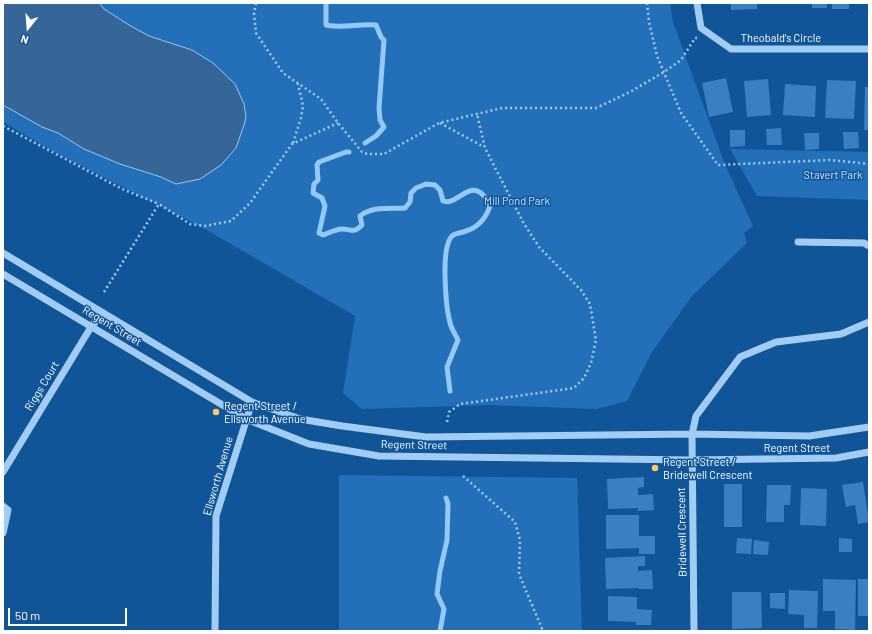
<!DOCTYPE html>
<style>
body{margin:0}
#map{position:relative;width:872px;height:634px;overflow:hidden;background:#159;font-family:Barlow,sans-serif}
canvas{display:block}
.frame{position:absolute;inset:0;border:4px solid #fff;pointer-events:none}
.north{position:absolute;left:8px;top:8px;width:40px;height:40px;-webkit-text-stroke:3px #159;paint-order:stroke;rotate:197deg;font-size:11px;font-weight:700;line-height:16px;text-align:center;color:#fff}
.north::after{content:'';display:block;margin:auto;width:14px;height:18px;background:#fff;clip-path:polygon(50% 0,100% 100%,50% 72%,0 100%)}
.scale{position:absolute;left:8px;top:608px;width:119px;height:18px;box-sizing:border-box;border:2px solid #fff;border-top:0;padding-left:5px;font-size:12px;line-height:14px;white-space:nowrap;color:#fff;-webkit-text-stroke:3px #159;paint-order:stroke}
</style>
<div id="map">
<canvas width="872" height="634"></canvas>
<div class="frame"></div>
<div class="north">N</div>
<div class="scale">50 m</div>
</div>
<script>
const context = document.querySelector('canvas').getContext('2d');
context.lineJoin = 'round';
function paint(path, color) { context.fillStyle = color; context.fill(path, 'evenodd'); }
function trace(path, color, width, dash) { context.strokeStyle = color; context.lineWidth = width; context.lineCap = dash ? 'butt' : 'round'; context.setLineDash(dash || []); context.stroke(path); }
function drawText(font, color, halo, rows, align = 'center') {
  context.font = font + ' Barlow,sans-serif'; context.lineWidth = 3; context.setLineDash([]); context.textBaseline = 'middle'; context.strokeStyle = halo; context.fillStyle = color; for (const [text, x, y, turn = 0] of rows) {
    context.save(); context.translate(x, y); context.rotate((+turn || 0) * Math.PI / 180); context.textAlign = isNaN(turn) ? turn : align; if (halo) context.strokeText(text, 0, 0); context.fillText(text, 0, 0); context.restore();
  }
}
const green = new Path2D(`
 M 3,3 L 670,3 L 673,22 L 724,162 L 753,226 L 744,233 L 747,243 L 692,296 L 652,352 L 627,401 L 597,409 L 489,405 L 362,409 L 343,393 L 355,316 L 205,229 L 56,153 L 3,122 Z
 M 730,149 L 869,152 L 869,200 L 757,196 Z
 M 339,475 L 577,478 L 582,631 L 339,631 Z`);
const water = new Path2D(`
 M 3,3 L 99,3 L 104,9 L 129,25 L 149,36 L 192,50 L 213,63 L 235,84 L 244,104 L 246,117 L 244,125 L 236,148 L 221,165 L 200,179 L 176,184 L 161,177 L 120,164 L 84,149 L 58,133 L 42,127 L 3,105 Z`);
const stream = new Path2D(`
 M 326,3 L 326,25 C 343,29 359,23 376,25 L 381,37 L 384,40 L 379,108 L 380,120 L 384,127 L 376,136 L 365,143
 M 349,152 L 346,152 L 319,162 L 317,165 L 318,180 L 314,184 L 313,193 L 322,198 L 325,206 L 319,233 L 323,235 C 329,233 336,229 342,229 C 352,229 353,234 362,225 L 360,216 C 372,206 390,209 405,208 L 410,202 L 411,193 L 416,188 L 426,184 L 435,185 L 440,190 L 443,201 C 457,206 469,180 483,195 C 486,197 488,203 490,206 C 486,218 479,227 466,231 C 462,233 455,233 452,236 C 440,248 446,311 451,326 C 453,331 456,336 458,340 L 447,367 L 450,391
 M 440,631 L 444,609 L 437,594 L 440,571 L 447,540 L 448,504 L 446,498`);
const building = new Path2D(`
 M 731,3 L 757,3 L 757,9 L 731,10 Z
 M 812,3 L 827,3 L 827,8 L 812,8 Z
 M 832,3 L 849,3 L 849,9 L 832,9 Z
 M 726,78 L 733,112 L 709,117 L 702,83 Z
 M 768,79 L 771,115 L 747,117 L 744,81 Z
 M 827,80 L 856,81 L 854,119 L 825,118 Z
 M 785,84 L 816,86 L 815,117 L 783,115 Z
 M 865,87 L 869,87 L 869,130 L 864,130 Z
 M 781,128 L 782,145 L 767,145 L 766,129 Z
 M 730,130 L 745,130 L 745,146 L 730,147 Z
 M 843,132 L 858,132 L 859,148 L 844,149 Z
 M 804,133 L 819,133 L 819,149 L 805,150 Z
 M 644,477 L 644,487 L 638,488 L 638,495 L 653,494 L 654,510 L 638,511 L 638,508 L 608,509 L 607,479 Z
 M 863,482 L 869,522 L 858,524 L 855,505 L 846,507 L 842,485 Z
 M 724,484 L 742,484 L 742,527 L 724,527 Z
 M 767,485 L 791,485 L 790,505 L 784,505 L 784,522 L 766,522 Z
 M 801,488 L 827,489 L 826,526 L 800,525 Z
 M 606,515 L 639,515 L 639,536 L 655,536 L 655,554 L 639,554 L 639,548 L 606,549 Z
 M 737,538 L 752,539 L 751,554 L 736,553 Z
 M 839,538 L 852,539 L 852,552 L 839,552 Z
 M 754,540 L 769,542 L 768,555 L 753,554 Z
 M 645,556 L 645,566 L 638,566 L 638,571 L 652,570 L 653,589 L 638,589 L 639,588 L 606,589 L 605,558 Z
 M 823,579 L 856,580 L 855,630 L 835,629 L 835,611 L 823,611 Z
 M 858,579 L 869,579 L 869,616 L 858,616 Z
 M 789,590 L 818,591 L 817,628 L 804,628 L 804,615 L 788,614 Z
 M 732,592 L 761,592 L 762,628 L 732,629 Z
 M 770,593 L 785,593 L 785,609 L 770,608 Z
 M 608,596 L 637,597 L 637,609 L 652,610 L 651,625 L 636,625 L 636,622 L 608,621 Z`);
const path = new Path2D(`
 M 256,3 L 254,14 L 256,33 L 283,73 L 321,99 L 338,123 L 362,152 L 367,154 L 384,154 L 439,123 L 502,108 L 596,108 L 630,92 L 664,72 L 681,60 L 695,38 L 697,38
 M 647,3 L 649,22 L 657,56 L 681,113 L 718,165 L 830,160 L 869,164
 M 440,123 L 484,147
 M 3,126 L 122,189 L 159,204
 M 293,143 L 301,118 L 303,106 L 298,84
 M 104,292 L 159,204 L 190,224 L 205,226 L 231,221 L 250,203 L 292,144 L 338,123
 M 447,422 L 449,412 L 460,404 L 574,388 L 584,378 L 591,363 L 596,340 L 590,304 L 581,290 L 539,247 L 523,222 L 485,148 L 477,114
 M 463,476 L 515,522 L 520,540 L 519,574 L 543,631`);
const minor = new Path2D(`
 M 697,3 L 701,28 L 731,49 L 869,49
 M 798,242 L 864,243 L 869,246
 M 3,253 L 252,402 L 300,419 L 342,426 L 426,437 L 692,434 L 809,436 L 869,427
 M 3,274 L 246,419 L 309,444 L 379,456 L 692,460 L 836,458 L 869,452
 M 3,472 L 91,327 L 102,313
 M 3,506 L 8,510 L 3,533
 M 215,631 L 216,516 L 252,402
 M 694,631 L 692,434 L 696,416 L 740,357 L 776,342 L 841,334 L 869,322`);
const markers = [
 [216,412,4,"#ffc965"],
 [655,468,4,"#ffc965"]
];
const streetNames = [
 ["Theobald's Circle",781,38],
 ["Regent Street",112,326,31],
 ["Riggs Court",42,386,-59],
 ["Regent Street",414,445,1],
 ["Regent Street",797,448],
 ["Ellsworth Avenue",218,476,-74],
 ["Bridewell Crescent",682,532,-91]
];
const parkNames = [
 ["Stavert Park",833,175],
 ["Mill Pond Park",517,201]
];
const poiNames = [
 ["Regent Street /",224,406],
 ["Ellsworth Avenue",224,419],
 ["Regent Street /",663,462],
 ["Bridewell Crescent",663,475]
];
paint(green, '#2370b8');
paint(water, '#356697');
trace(water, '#94c8f7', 1);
trace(stream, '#94c8f7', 5);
paint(building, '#397fc1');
trace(path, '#a2ccf4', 2.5, [2, 3]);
trace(minor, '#a2ccf4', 7);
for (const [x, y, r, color] of markers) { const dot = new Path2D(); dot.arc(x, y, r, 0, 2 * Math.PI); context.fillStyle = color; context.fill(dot); trace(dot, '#159', 1.5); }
drawText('11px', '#fff', '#159', streetNames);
drawText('11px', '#cbe5fe', '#159', parkNames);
drawText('11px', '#fff', '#159', poiNames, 'left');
</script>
